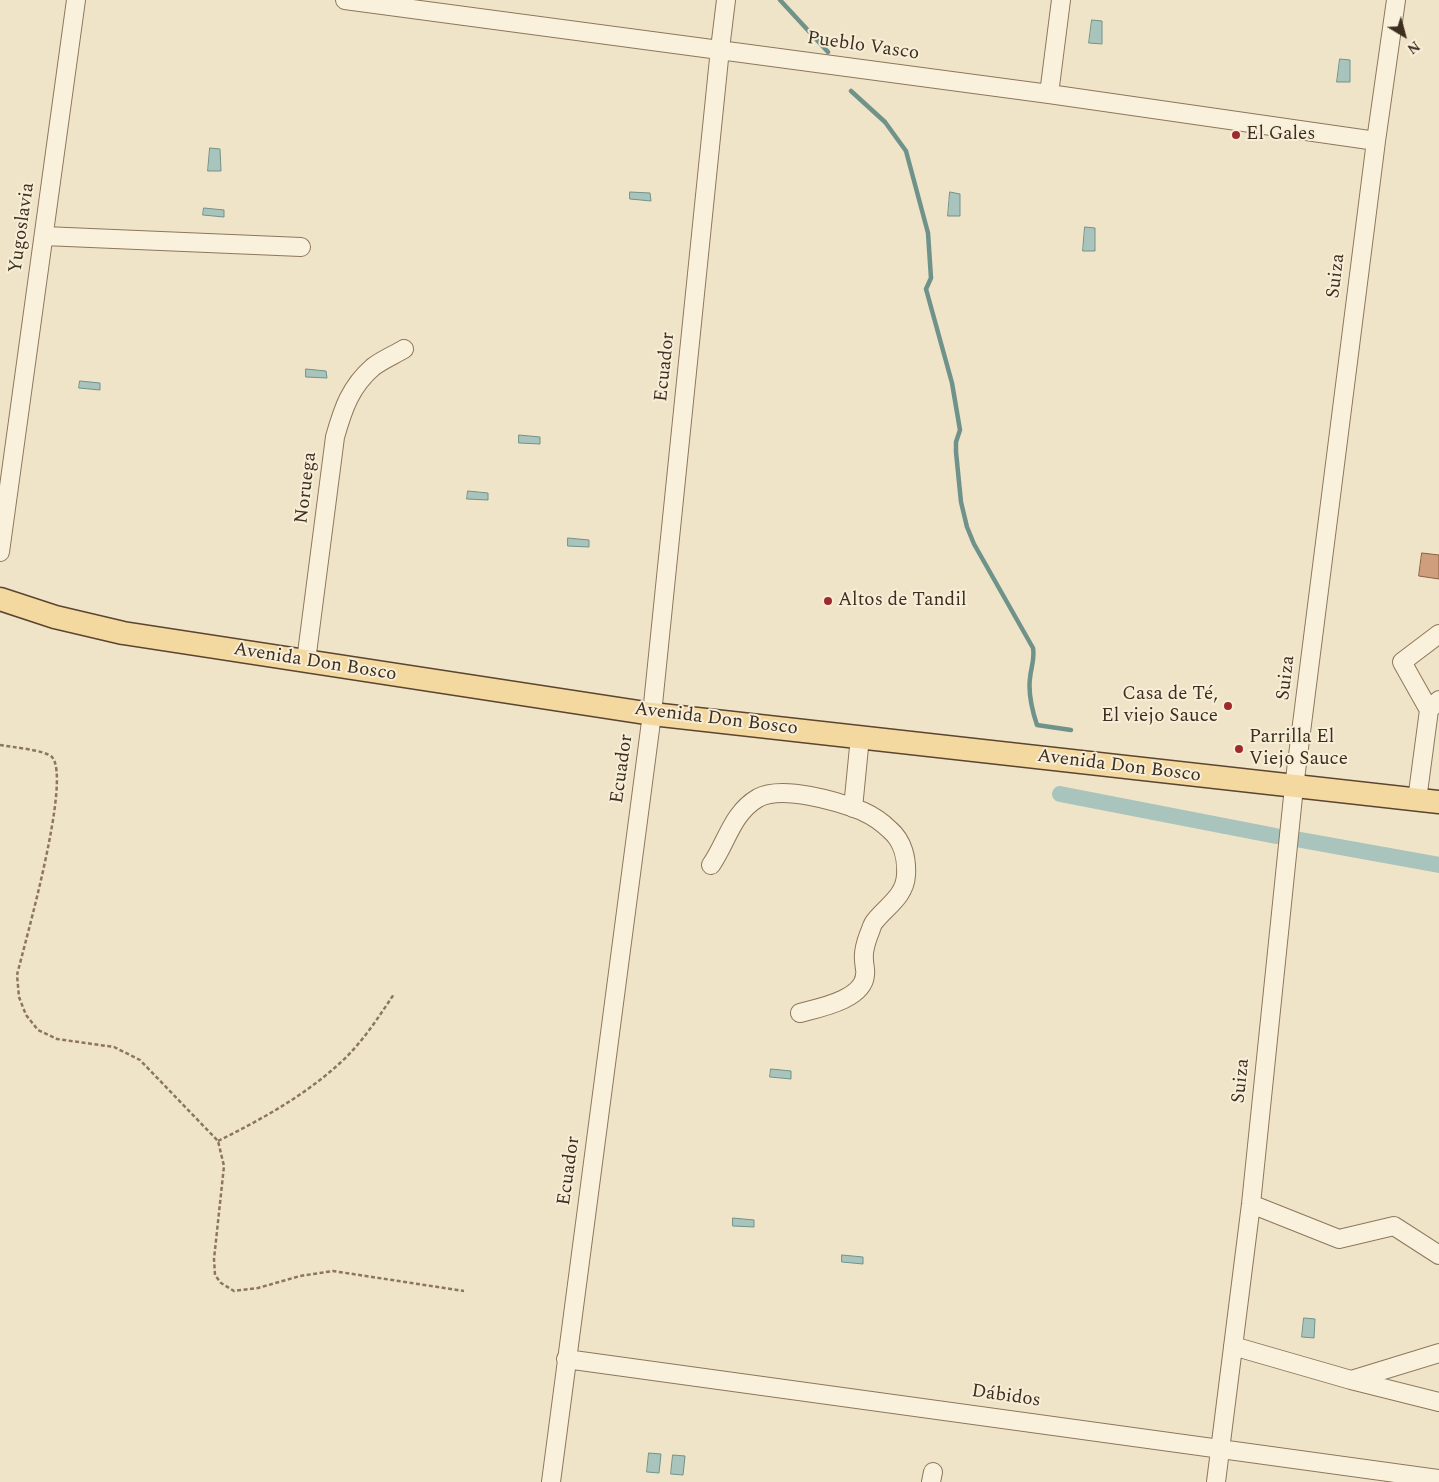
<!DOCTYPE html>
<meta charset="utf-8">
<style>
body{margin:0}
#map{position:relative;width:1439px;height:1482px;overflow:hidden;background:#f0e4c8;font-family:Spectral,serif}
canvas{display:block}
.north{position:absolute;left:1379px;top:10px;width:50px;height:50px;-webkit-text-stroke:4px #f7eed8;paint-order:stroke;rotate:143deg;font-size:14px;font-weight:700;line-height:20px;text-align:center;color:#3d2e20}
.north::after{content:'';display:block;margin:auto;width:18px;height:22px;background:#3d2e20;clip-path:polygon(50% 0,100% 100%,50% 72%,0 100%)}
</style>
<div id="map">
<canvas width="1439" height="1482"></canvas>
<div class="north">N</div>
</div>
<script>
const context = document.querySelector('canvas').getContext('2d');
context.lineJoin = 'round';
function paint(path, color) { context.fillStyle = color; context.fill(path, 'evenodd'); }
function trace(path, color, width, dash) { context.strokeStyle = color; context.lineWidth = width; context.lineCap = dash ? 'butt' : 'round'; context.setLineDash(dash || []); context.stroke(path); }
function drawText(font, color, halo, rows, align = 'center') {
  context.font = font + ' Spectral,serif'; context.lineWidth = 4; context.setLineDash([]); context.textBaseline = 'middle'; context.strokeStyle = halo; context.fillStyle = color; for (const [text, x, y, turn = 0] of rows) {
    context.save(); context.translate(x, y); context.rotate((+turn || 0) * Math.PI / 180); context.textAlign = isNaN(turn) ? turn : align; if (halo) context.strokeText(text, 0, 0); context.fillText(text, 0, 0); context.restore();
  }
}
const water = new Path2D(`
 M 1092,20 L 1102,21 L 1102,44 L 1089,43 Z
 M 1340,59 L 1350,60 L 1350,82 L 1337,82 Z
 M 210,148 L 220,149 L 221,171 L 208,171 Z
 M 630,192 L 650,193 L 651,201 L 630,199 Z
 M 950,192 L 960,194 L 960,216 L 948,216 Z
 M 204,208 L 224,210 L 224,217 L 203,215 Z
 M 1085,227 L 1095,228 L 1095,251 L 1083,251 Z
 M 306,369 L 326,371 L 327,378 L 306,377 Z
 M 80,381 L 100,383 L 100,390 L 79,388 Z
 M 519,435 L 540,437 L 540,444 L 519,443 Z
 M 468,491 L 488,493 L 488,500 L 467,499 Z
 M 568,538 L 589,540 L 589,547 L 568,546 Z
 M 771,1069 L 791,1071 L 791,1079 L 770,1077 Z
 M 733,1218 L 754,1220 L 754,1227 L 733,1226 Z
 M 842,1255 L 863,1257 L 863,1264 L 842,1262 Z
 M 1304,1318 L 1315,1319 L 1314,1338 L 1302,1337 Z
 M 649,1453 L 661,1454 L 659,1473 L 647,1472 Z
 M 673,1455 L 685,1456 L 683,1475 L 671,1474 Z`);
const stream = new Path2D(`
 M 780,0 L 828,52
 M 851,91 L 885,122 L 906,151 L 928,233 L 931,278 L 926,289 L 952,383 L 960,430 L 956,442 L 956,452 L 961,502 L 967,527 L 974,544 L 1033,648 C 1035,659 1031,667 1030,678 C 1028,694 1032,710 1037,725 L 1071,730`);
const canal = new Path2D(`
 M 1060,794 L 1276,836
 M 1301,840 L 1439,865`);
const building = new Path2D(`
 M 1422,553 L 1439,555 L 1439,579 L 1419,576 Z`);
const path = new Path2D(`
 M 0,745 C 11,747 45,750 52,757 C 72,779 25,942 17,975 L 19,997 L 26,1015 L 38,1030 L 57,1039 L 114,1047 L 140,1060 L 218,1141 L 224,1166 L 214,1259 L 215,1275 L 221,1283 L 234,1291 L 258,1288 L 300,1276 L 333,1271 L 464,1291
 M 218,1141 C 262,1119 304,1096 340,1063 C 362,1043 378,1018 394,994`);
const minor = new Path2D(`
 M 345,0 L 1049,94 L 1376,141
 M 1049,94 L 1061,0
 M 44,236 L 301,247
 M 0,552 L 76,0
 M 306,661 L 335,437 C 343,409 350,387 373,367 C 382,360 394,355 404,349
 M 1429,710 L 1402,662 L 1439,634
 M 1417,800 L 1429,710 L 1439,700
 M 853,808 L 860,737
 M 711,865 C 727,842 732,813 758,798 C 782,785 837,801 862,811 C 871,815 883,823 890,830 C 903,841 907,859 906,875 C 905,896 887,906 875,921 C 872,924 871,930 869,934 C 866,942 863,952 864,960 C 864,965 866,971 865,975 C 863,1000 818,1008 800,1013
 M 1251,1204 L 1339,1239 L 1394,1226 L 1439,1255
 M 1233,1346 L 1351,1380 L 1439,1402
 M 566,1359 L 1439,1479
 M 1351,1380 L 1439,1353
 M 551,1482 L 652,714 L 720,49 L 726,0
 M 931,1482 L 933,1472
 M 1216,1482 L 1251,1204 L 1294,787 L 1376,141 L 1396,0`);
const major = new Path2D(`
 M 0,599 L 55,617 L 123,633 L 652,714 L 1439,802`);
const markers = [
 [1236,135,5,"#9e2a2b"],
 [828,601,5,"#9e2a2b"],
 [1228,706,5,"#9e2a2b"],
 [1239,749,5,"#9e2a2b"]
];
const streetNames = [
 ["Pueblo Vasco",863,47,8],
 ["Yugoslavia",23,228,-82],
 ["Suiza",1337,276,-83],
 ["Ecuador",666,367,-84],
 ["Noruega",307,488,-83],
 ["Avenida Don Bosco",315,663,9],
 ["Suiza",1287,678,-83],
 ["Avenida Don Bosco",716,720,7],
 ["Avenida Don Bosco",1119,767,7],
 ["Ecuador",623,769,-82],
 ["Suiza",1242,1081,-84],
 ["Ecuador",570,1171,-82],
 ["Dábidos",1006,1397,8]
];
const poiNames = [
 ["El Gales",1246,135],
 ["Altos de Tandil",838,601],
 ["Casa de Té,",1218,695,"right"],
 ["El viejo Sauce",1218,717,"right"],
 ["Parrilla El",1249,738],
 ["Viejo Sauce",1249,760]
];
paint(water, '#a9c4bc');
trace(water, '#6f938a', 1);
trace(stream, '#6f938a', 4.5);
trace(canal, '#a9c4bc', 16);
paint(building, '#cf9f7d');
trace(building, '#8d5f41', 1);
trace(minor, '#8d765c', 20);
trace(major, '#5b4430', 25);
trace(path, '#8d765c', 2.5, [4, 2.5]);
trace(minor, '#faf1dc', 18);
trace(major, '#f3d9a0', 22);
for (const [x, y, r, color] of markers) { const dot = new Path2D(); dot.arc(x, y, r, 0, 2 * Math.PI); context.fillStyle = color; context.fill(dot); trace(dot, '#f7eed8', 2); }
drawText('19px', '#3d2e20', '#f7eed8', streetNames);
drawText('19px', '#3d2e20', '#f7eed8', poiNames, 'left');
</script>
